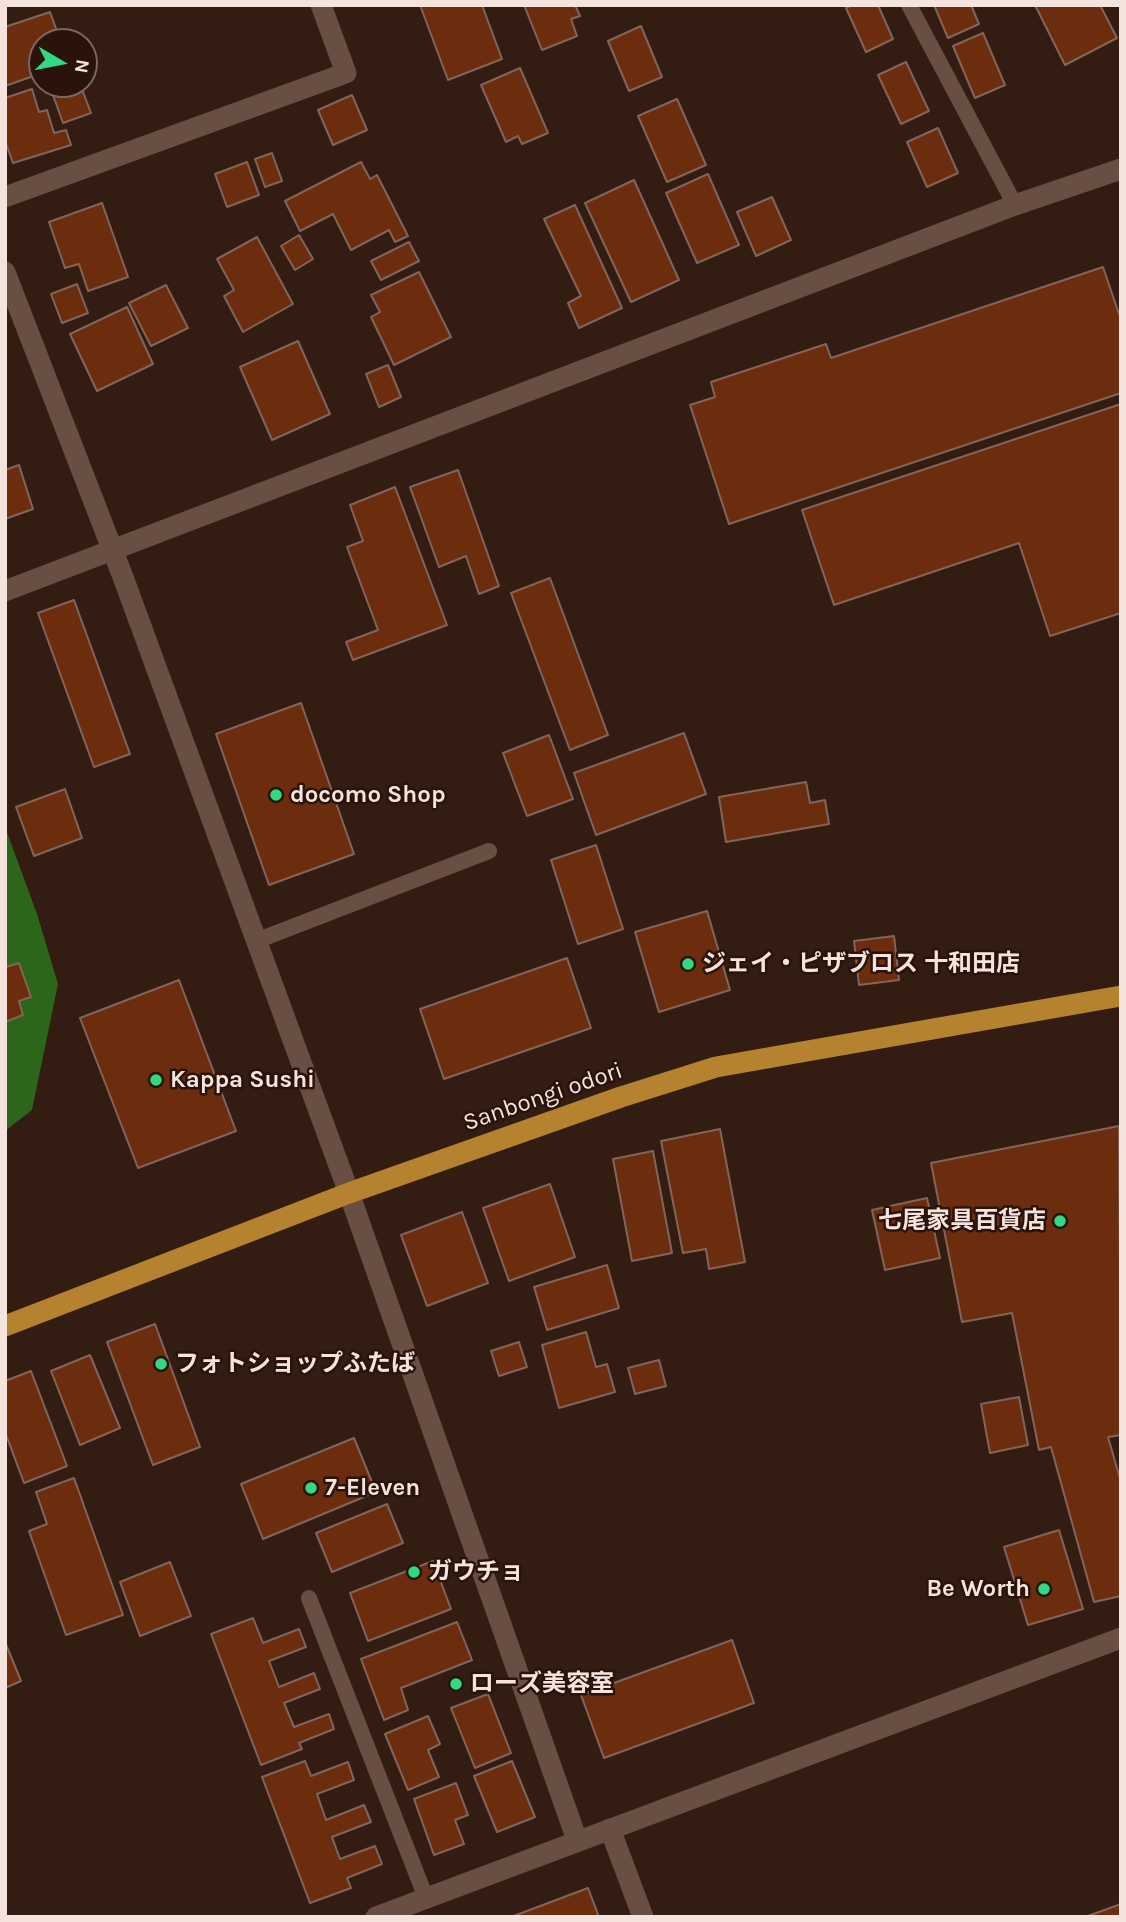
<!DOCTYPE html>
<meta charset="utf-8">
<style>
body{margin:0}
#map{position:relative;width:1126px;height:1922px;overflow:hidden;background:#331d13;font-family:Karla,sans-serif}
canvas{display:block}
.frame{position:absolute;inset:0;border:7px solid #f5e4de;pointer-events:none}
.north{position:absolute;left:28px;top:28px;width:70px;height:70px;box-sizing:border-box;background:#29130a;border:2px solid #7b675f;border-radius:50%;rotate:100deg;font-size:19px;font-weight:700;line-height:28px;text-align:center;color:#f5e4de}
.north::after{content:'';display:block;margin:auto;width:24px;height:32px;background:#33d882;clip-path:polygon(50% 0,100% 100%,50% 72%,0 100%)}
</style>
<div id="map">
<canvas width="1126" height="1922"></canvas>
<div class="frame"></div>
<div class="north">N</div>
</div>
<script>
const context = document.querySelector('canvas').getContext('2d');
context.lineJoin = 'round';
function paint(path, color) { context.fillStyle = color; context.fill(path, 'evenodd'); }
function trace(path, color, width, dash) { context.strokeStyle = color; context.lineWidth = width; context.lineCap = dash ? 'butt' : 'round'; context.setLineDash(dash || []); context.stroke(path); }
function drawText(font, color, halo, rows, align = 'center') {
  context.font = font + ' Karla,"Noto Sans JP",sans-serif'; context.lineWidth = 5; context.setLineDash([]); context.textBaseline = 'middle'; context.strokeStyle = halo; context.fillStyle = color; for (const [text, x, y, turn = 0] of rows) {
    context.save(); context.translate(x, y); context.rotate((+turn || 0) * Math.PI / 180); context.textAlign = isNaN(turn) ? turn : align; if (halo) context.strokeText(text, 0, 0); context.fillText(text, 0, 0); context.restore();
  }
}
const forest = new Path2D(`
 M 5,827 L 37,914 L 58,984 L 32,1110 L 5,1131 Z`);
const building = new Path2D(`
 M 420,5 L 482,5 L 502,59 L 448,80 Z
 M 524,5 L 575,5 L 580,16 L 571,19 L 577,36 L 542,50 Z
 M 852,5 L 878,5 L 893,39 L 866,52 L 846,8 Z
 M 934,5 L 971,5 L 979,24 L 948,38 Z
 M 1035,5 L 1100,5 L 1117,38 L 1065,65 Z
 M 50,12 L 61,42 L 42,42 L 42,73 L 5,86 L 5,27 Z
 M 641,26 L 662,77 L 629,91 L 608,41 Z
 M 983,33 L 1005,85 L 975,98 L 953,46 Z
 M 906,62 L 929,111 L 901,124 L 878,75 Z
 M 520,68 L 548,133 L 522,144 L 518,136 L 506,142 L 481,85 Z
 M 49,84 L 80,84 L 91,113 L 63,123 Z
 M 32,89 L 39,112 L 47,110 L 54,133 L 66,130 L 71,145 L 13,163 L 5,141 L 5,98 Z
 M 352,95 L 367,130 L 333,145 L 318,110 Z
 M 677,99 L 706,165 L 667,182 L 638,116 Z
 M 938,128 L 958,173 L 927,187 L 907,142 Z
 M 272,153 L 282,181 L 265,187 L 255,159 Z
 M 247,162 L 259,195 L 227,207 L 215,174 Z
 M 361,162 L 370,179 L 377,175 L 408,236 L 395,242 L 389,230 L 351,250 L 333,214 L 300,231 L 285,201 Z
 M 708,174 L 739,245 L 697,263 L 666,193 Z
 M 634,180 L 679,280 L 631,302 L 585,203 Z
 M 772,197 L 791,240 L 756,256 L 737,212 Z
 M 102,203 L 128,277 L 88,291 L 79,264 L 65,268 L 49,222 Z
 M 575,205 L 622,308 L 579,328 L 568,303 L 581,296 L 544,219 Z
 M 299,235 L 313,259 L 295,270 L 281,246 Z
 M 257,237 L 293,304 L 243,332 L 224,296 L 234,290 L 217,259 Z
 M 409,242 L 419,261 L 381,280 L 371,261 Z
 M 1103,267 L 1121,320 L 1121,393 L 729,524 L 690,405 L 715,397 L 711,382 L 826,344 L 831,358 Z
 M 419,272 L 451,337 L 394,365 L 371,317 L 380,312 L 371,295 Z
 M 77,284 L 88,313 L 62,323 L 51,294 Z
 M 166,285 L 188,328 L 151,346 L 129,303 Z
 M 127,307 L 153,364 L 97,391 L 70,334 Z
 M 298,341 L 330,414 L 272,440 L 240,367 Z
 M 388,365 L 401,397 L 379,407 L 366,374 Z
 M 1121,404 L 1121,613 L 1050,636 L 1019,543 L 834,605 L 802,510 Z
 M 19,465 L 33,509 L 5,519 L 5,470 Z
 M 458,470 L 499,586 L 479,594 L 466,556 L 439,567 L 410,487 Z
 M 395,487 L 447,625 L 353,660 L 346,642 L 378,630 L 347,547 L 363,541 L 350,505 Z
 M 550,578 L 608,735 L 570,750 L 511,593 Z
 M 74,600 L 130,754 L 94,767 L 38,613 Z
 M 301,703 L 354,854 L 269,885 L 216,734 Z
 M 684,733 L 706,794 L 596,835 L 574,773 Z
 M 549,735 L 573,799 L 527,816 L 503,753 Z
 M 806,782 L 810,803 L 825,800 L 829,824 L 726,842 L 719,797 Z
 M 65,789 L 82,838 L 34,856 L 16,807 Z
 M 596,845 L 623,929 L 578,944 L 551,860 Z
 M 707,911 L 730,990 L 659,1012 L 635,932 Z
 M 894,936 L 899,980 L 859,985 L 854,941 Z
 M 567,958 L 591,1028 L 444,1079 L 420,1009 Z
 M 19,963 L 31,997 L 19,1001 L 23,1015 L 5,1022 L 5,964 L 6,967 Z
 M 179,980 L 236,1131 L 138,1168 L 80,1018 Z
 M 1119,1126 L 1121,1435 L 1108,1437 L 1121,1482 L 1121,1596 L 1094,1602 L 1051,1447 L 1039,1450 L 1012,1313 L 962,1322 L 931,1163 Z
 M 720,1129 L 745,1262 L 709,1269 L 706,1249 L 683,1253 L 661,1141 Z
 M 653,1151 L 672,1253 L 632,1261 L 613,1159 Z
 M 550,1184 L 575,1257 L 509,1281 L 483,1208 Z
 M 927,1198 L 940,1258 L 885,1270 L 872,1210 Z
 M 462,1212 L 488,1283 L 427,1306 L 401,1235 Z
 M 607,1265 L 619,1308 L 547,1330 L 534,1287 Z
 M 155,1324 L 200,1447 L 153,1465 L 107,1342 Z
 M 586,1332 L 596,1367 L 607,1364 L 615,1392 L 559,1408 L 542,1345 Z
 M 519,1342 L 527,1367 L 499,1376 L 491,1351 Z
 M 90,1355 L 120,1428 L 80,1445 L 51,1371 Z
 M 659,1360 L 666,1386 L 635,1394 L 628,1368 Z
 M 31,1371 L 67,1466 L 24,1483 L 5,1432 L 5,1381 Z
 M 1019,1397 L 1028,1445 L 990,1453 L 981,1404 Z
 M 354,1438 L 376,1492 L 263,1539 L 241,1484 Z
 M 74,1478 L 123,1615 L 66,1635 L 29,1531 L 47,1524 L 36,1492 Z
 M 387,1504 L 403,1543 L 332,1572 L 316,1533 Z
 M 1059,1530 L 1083,1609 L 1028,1625 L 1004,1547 Z
 M 433,1561 L 451,1609 L 368,1641 L 350,1593 Z
 M 170,1562 L 191,1616 L 140,1636 L 120,1582 Z
 M 253,1618 L 263,1643 L 299,1629 L 306,1647 L 269,1661 L 279,1687 L 314,1673 L 320,1689 L 284,1703 L 294,1727 L 329,1714 L 334,1729 L 299,1743 L 302,1749 L 261,1765 L 211,1634 Z
 M 457,1622 L 472,1660 L 401,1688 L 408,1710 L 384,1720 L 361,1659 Z
 M 732,1640 L 754,1703 L 604,1758 L 581,1695 Z
 M 5,1642 L 21,1681 L 5,1688 Z
 M 488,1694 L 511,1753 L 475,1768 L 451,1708 Z
 M 428,1716 L 440,1744 L 428,1750 L 439,1777 L 408,1790 L 385,1734 Z
 M 305,1761 L 311,1776 L 348,1762 L 354,1780 L 317,1794 L 326,1820 L 364,1805 L 371,1822 L 332,1837 L 340,1859 L 375,1846 L 382,1864 L 347,1878 L 351,1888 L 310,1903 L 262,1777 Z
 M 512,1761 L 535,1817 L 497,1832 L 474,1776 Z
 M 456,1783 L 468,1815 L 455,1820 L 464,1844 L 434,1855 L 414,1799 Z
 M 588,1888 L 599,1917 L 511,1917 Z
 M 1121,1904 L 1121,1917 L 1085,1917 Z`);
const lane = new Path2D(`
 M 909,5 L 1015,205
 M 256,941 L 489,851
 M 309,1598 L 426,1898`);
const street = new Path2D(`
 M 5,197 L 346,73 L 321,5
 M 5,272 L 123,577 L 349,1193 L 577,1840
 M 5,591 L 1015,205 L 1121,169
 M 610,1829 L 643,1917`);
const secondary = new Path2D(`
 M 376,1917 L 1121,1638`);
const primary = new Path2D(`
 M 5,1326 L 349,1193 L 621,1097 L 716,1067 L 1121,996`);
const markers = [
 [276,795,7,"#33d882"],
 [688,964,7,"#33d882"],
 [156,1080,7,"#33d882"],
 [1060,1221,7,"#33d882"],
 [161,1364,7,"#33d882"],
 [311,1488,7,"#33d882"],
 [414,1572,7,"#33d882"],
 [1044,1589,7,"#33d882"],
 [456,1684,7,"#33d882"]
];
const poiNames = [
 ["docomo Shop",290,795],
 ["ジェイ・ピザブロス 十和田店",702,964],
 ["Kappa Sushi",170,1080],
 ["七尾家具百貨店",1046,1221,"right"],
 ["フォトショップふたば",175,1364],
 ["7-Eleven",325,1488],
 ["ガウチョ",428,1572],
 ["Be Worth",1030,1589,"right"],
 ["ローズ美容室",470,1684]
];
const streetNames = [
 ["Sanbongi odori",543,1097,-19]
];
paint(forest, '#2c661a');
paint(building, '#6c2d0e');
trace(building, '#81655a', 2);
trace(lane, '#694e43', 16);
trace(street, '#694e43', 21);
trace(secondary, '#694e43', 21);
trace(primary, '#b58230', 21);
for (const [x, y, r, color] of markers) { const dot = new Path2D(); dot.arc(x, y, r, 0, 2 * Math.PI); context.fillStyle = color; context.fill(dot); trace(dot, '#29130a', 2.5); }
drawText('bold 24px', '#f5e4de', '#29130a', poiNames, 'left');
drawText('24px', '#f5e4de', '#29130a', streetNames);
</script>
